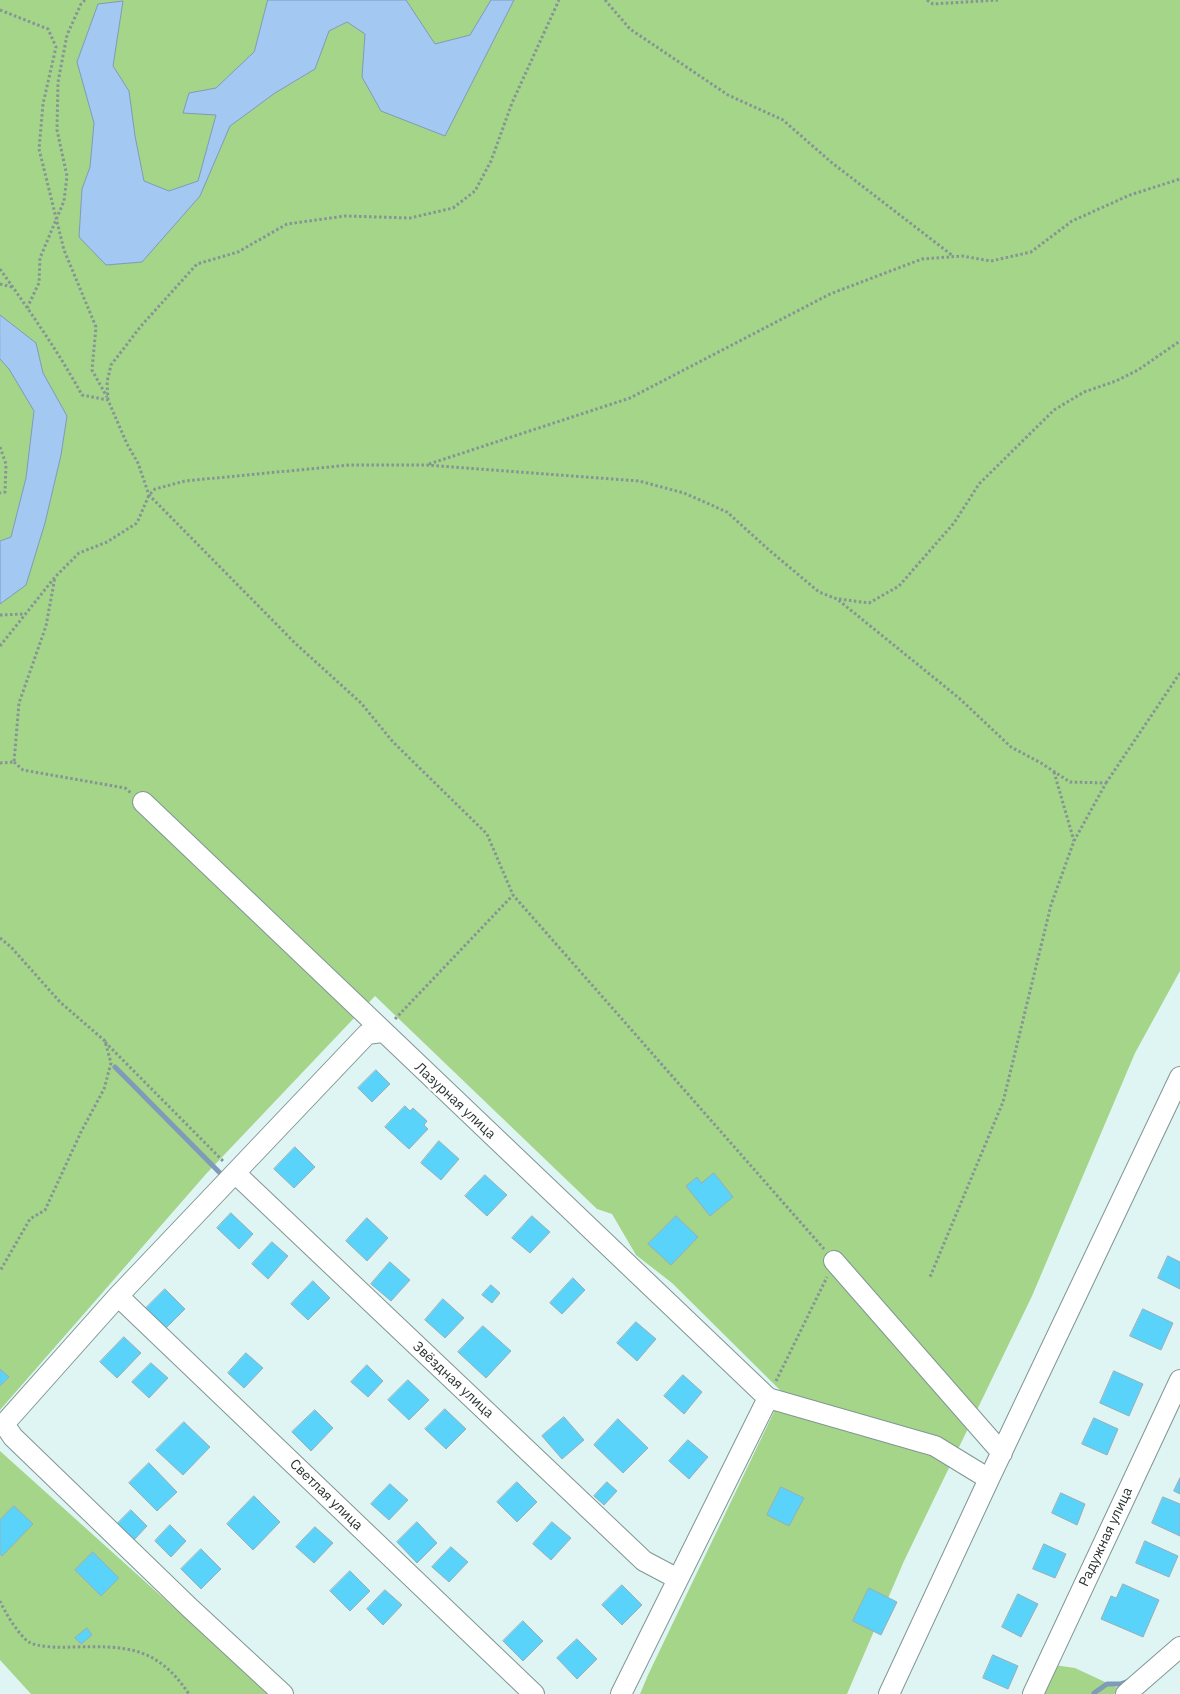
<!DOCTYPE html>
<meta charset="utf-8">
<style>
body{margin:0}
canvas{display:block;background:#def5f4}
</style>
<canvas width="1180" height="1694"></canvas>
<script>
const context = document.querySelector('canvas').getContext('2d');
context.lineJoin = 'round';
function paint(path, color) { context.fillStyle = color; context.fill(path, 'evenodd'); }
function trace(path, color, width, dash) { context.strokeStyle = color; context.lineWidth = width; context.lineCap = dash ? 'butt' : 'round'; context.setLineDash(dash || []); context.stroke(path); }
function drawText(font, color, halo, rows, align = 'center') {
  context.font = font + ' "IBM Plex Sans",sans-serif'; context.lineWidth = 4.5; context.setLineDash([]); context.textBaseline = 'middle'; context.strokeStyle = halo; context.fillStyle = color; for (const [text, x, y, turn = 0] of rows) {
    context.save(); context.translate(x, y); context.rotate((+turn || 0) * Math.PI / 180); context.textAlign = isNaN(turn) ? turn : align; if (halo) context.strokeText(text, 0, 0); context.fillText(text, 0, 0); context.restore();
  }
}
const green = new Path2D(`
 M 0,0 L 1180,0 L 1180,971 L 1135,1053 L 1032,1296 L 904,1561 L 847,1694 L 640,1694 L 648,1675 L 783,1393 L 672,1283 L 636,1255 L 612,1214 L 597,1209 L 375,996 L 206,1174 L 0,1410 Z
 M 0,1451 L 270,1694 L 31,1694 L 0,1660 Z
 M 1054,1665 L 1075,1668 L 1120,1689 L 1114,1694 L 1039,1694 Z`);
const water = new Path2D(`
 M 268,0 L 406,0 L 435,44 L 470,35 L 491,0 L 514,0 L 445,136 L 381,111 L 362,77 L 365,34 L 347,22 L 329,31 L 315,69 L 275,93 L 230,126 L 200,196 L 142,262 L 106,265 L 79,237 L 82,189 L 90,167 L 94,123 L 77,62 L 98,4 L 123,1 L 113,66 L 129,91 L 135,136 L 144,181 L 169,191 L 198,181 L 216,115 L 183,113 L 189,93 L 216,88 L 254,52 Z
 M 0,315 L 36,343 L 43,373 L 67,416 L 61,455 L 45,523 L 26,585 L 0,604 L 0,541 L 11,537 L 26,478 L 34,411 L 9,369 L 0,359 Z`);
const stream = new Path2D(`
 M 115,1067 L 222,1175 L 219,1178
 M 1094,1693 L 1107,1684 L 1120,1684 L 1129,1681`);
const building = new Path2D(`
 M 376,1070 L 390,1084 L 372,1102 L 358,1088 Z
 M 405,1106 L 410,1111 L 413,1108 L 427,1121 L 424,1125 L 428,1129 L 409,1149 L 385,1127 Z
 M 439,1141 L 459,1159 L 441,1180 L 421,1163 Z
 M 295,1147 L 315,1167 L 294,1188 L 274,1169 Z
 M 714,1173 L 733,1197 L 710,1216 L 686,1186 L 697,1177 L 701,1183 Z
 M 485,1175 L 507,1195 L 487,1216 L 465,1196 Z
 M 231,1213 L 253,1234 L 239,1249 L 217,1228 Z
 M 532,1216 L 550,1232 L 530,1253 L 512,1238 Z
 M 676,1216 L 698,1237 L 671,1265 L 648,1244 Z
 M 367,1218 L 388,1238 L 367,1261 L 346,1241 Z
 M 272,1242 L 288,1256 L 268,1279 L 252,1264 Z
 M 1168,1256 L 1180,1262 L 1180,1289 L 1158,1278 Z
 M 390,1262 L 410,1280 L 391,1301 L 371,1284 Z
 M 573,1278 L 585,1290 L 562,1314 L 550,1303 Z
 M 313,1281 L 330,1298 L 308,1320 L 291,1304 Z
 M 491,1285 L 500,1293 L 492,1303 L 482,1295 Z
 M 165,1289 L 185,1309 L 165,1329 L 145,1309 Z
 M 443,1299 L 464,1318 L 445,1338 L 425,1320 Z
 M 1143,1309 L 1173,1323 L 1161,1350 L 1130,1336 Z
 M 636,1322 L 656,1339 L 637,1361 L 617,1343 Z
 M 483,1326 L 511,1351 L 486,1378 L 458,1352 Z
 M 124,1337 L 141,1353 L 117,1378 L 100,1362 Z
 M 246,1353 L 263,1368 L 244,1388 L 228,1373 Z
 M 151,1363 L 168,1378 L 149,1398 L 132,1382 Z
 M 367,1365 L 383,1381 L 368,1397 L 351,1382 Z
 M 0,1369 L 9,1377 L 0,1386 Z
 M 1114,1371 L 1143,1384 L 1129,1416 L 1100,1403 Z
 M 683,1375 L 702,1392 L 684,1414 L 664,1396 Z
 M 408,1380 L 429,1400 L 409,1420 L 388,1400 Z
 M 445,1409 L 466,1429 L 446,1449 L 425,1429 Z
 M 315,1410 L 333,1428 L 311,1451 L 292,1432 Z
 M 564,1417 L 584,1440 L 562,1459 L 542,1436 Z
 M 1094,1418 L 1118,1429 L 1107,1455 L 1082,1444 Z
 M 618,1419 L 648,1448 L 623,1473 L 594,1445 Z
 M 184,1422 L 210,1447 L 183,1475 L 156,1450 Z
 M 688,1440 L 708,1457 L 689,1479 L 669,1461 Z
 M 149,1463 L 177,1492 L 157,1511 L 129,1483 Z
 M 1180,1478 L 1180,1494 L 1174,1491 Z
 M 517,1482 L 537,1502 L 517,1522 L 497,1502 Z
 M 607,1482 L 617,1491 L 604,1505 L 594,1496 Z
 M 390,1484 L 408,1500 L 389,1520 L 371,1504 Z
 M 781,1487 L 804,1498 L 789,1526 L 767,1515 Z
 M 1061,1493 L 1085,1504 L 1077,1525 L 1052,1513 Z
 M 254,1496 L 280,1522 L 253,1550 L 227,1524 Z
 M 1163,1497 L 1180,1504 L 1180,1536 L 1152,1523 Z
 M 14,1506 L 33,1524 L 2,1556 L 0,1554 L 0,1520 Z
 M 131,1510 L 147,1526 L 132,1542 L 115,1526 Z
 M 417,1522 L 437,1543 L 417,1563 L 397,1542 Z
 M 552,1522 L 571,1538 L 551,1560 L 533,1544 Z
 M 170,1525 L 186,1541 L 171,1557 L 155,1541 Z
 M 315,1527 L 333,1543 L 314,1563 L 296,1547 Z
 M 1145,1541 L 1178,1556 L 1169,1577 L 1136,1563 Z
 M 1044,1544 L 1066,1554 L 1055,1578 L 1033,1569 Z
 M 451,1547 L 468,1562 L 449,1582 L 432,1567 Z
 M 201,1549 L 221,1569 L 201,1589 L 181,1569 Z
 M 93,1552 L 119,1578 L 101,1596 L 75,1570 Z
 M 350,1571 L 370,1591 L 350,1611 L 330,1591 Z
 M 1123,1584 L 1159,1600 L 1143,1637 L 1101,1619 L 1111,1596 L 1116,1598 Z
 M 622,1585 L 642,1605 L 622,1625 L 602,1605 Z
 M 869,1588 L 897,1602 L 881,1635 L 853,1621 Z
 M 385,1590 L 402,1605 L 383,1625 L 367,1609 Z
 M 1018,1594 L 1038,1604 L 1021,1637 L 1002,1627 Z
 M 523,1621 L 543,1641 L 523,1661 L 503,1641 Z
 M 87,1628 L 92,1635 L 81,1644 L 75,1638 Z
 M 577,1639 L 597,1659 L 577,1679 L 557,1658 Z
 M 993,1655 L 1018,1666 L 1008,1689 L 983,1678 Z`);
const path = new Path2D(`
 M 605,0 L 630,29 L 728,95 L 783,120 L 831,162 L 953,256
 M 927,0 L 933,4 L 998,0
 M 0,10 L 48,29 L 56,47 L 43,104 L 39,149 L 64,250 L 96,327 L 92,370 L 107,397
 M 0,269 C 29,310 58,351 82,395 L 108,400 L 127,444 L 138,463 L 149,495 L 296,644 L 361,703 L 393,742 L 487,834 L 513,895 L 824,1249
 M 0,284 L 12,287
 M 27,308 L 39,283 L 40,258 L 64,201 L 67,176 L 57,130 L 58,82 L 67,35 L 81,4 L 85,0
 M 108,400 L 107,382 L 111,365 L 141,326 L 197,264 L 238,252 L 287,224 L 345,216 L 410,218 L 453,208 L 475,191 L 491,161 L 512,103 L 559,0
 M 0,447 L 6,464 L 5,492 L 0,493
 M 429,464 L 630,398 L 830,294 L 922,259 L 962,256 L 991,261 L 1031,252 L 1072,221 L 1130,195 L 1180,179
 M 839,599 L 869,603 L 899,586 L 954,523 L 979,484 L 1054,410 L 1084,392 L 1116,381 L 1138,370 L 1180,341
 M 0,615 L 24,614
 M 0,646 L 55,577 L 79,553 L 107,542 L 137,523 L 149,495 L 155,489 L 185,481 L 350,465 L 426,465 L 639,481 L 684,493 L 727,512 L 769,550 L 819,592 L 837,599 L 959,698 L 1011,747 L 1041,763 L 1070,782 L 1106,783 L 1074,841 L 1051,905 L 1003,1102 L 930,1277
 M 14,762 L 23,770 L 125,788 L 131,793
 M 0,763 L 14,762 L 19,703 L 46,626 L 55,577
 M 1054,772 L 1074,841
 M 1106,783 L 1180,673
 M 0,938 L 11,947 L 60,1002 L 105,1041 L 111,1063 L 104,1089 L 81,1132 L 45,1210 L 30,1219 L 0,1271
 M 395,1019 L 513,895
 M 105,1042 L 224,1162
 M 776,1381 L 827,1277
 M 0,1601 C 4,1611 20,1637 29,1642 C 36,1647 61,1648 71,1647 C 125,1646 156,1645 189,1694`);
const minor = new Path2D(`
 M 143,802 L 768,1398 L 935,1446 L 989,1479
 M 235,1173 L 644,1561 L 678,1579
 M 834,1261 L 1002,1453
 M 118,1296 L 534,1694
 M 283,1694 L 190,1608 L 13,1437 L 4,1424 L 118,1296 L 367,1034 L 382,1032
 M 621,1694 L 768,1398
 M 889,1694 L 989,1479 L 1180,1077
 M 1033,1694 L 1180,1380
 M 1126,1694 L 1180,1647`);
const streetNames = [
 ["Лазурная улица",455,1101,43],
 ["Звёздная улица",453,1380,43],
 ["Светлая улица",326,1495,44],
 ["Радужная улица",1106,1537,-65]
];
paint(green, '#a5d589');
paint(water, '#a3c8f2');
trace(water, '#7f9bb9', 1);
trace(stream, '#7f9bb9', 5);
paint(building, '#5ad3fa');
trace(building, '#9badb5', 1);
trace(minor, '#819695', 22);
trace(path, '#859595', 3, [2.5, 2.5]);
trace(minor, '#fff', 20);
drawText('14px', '#2b3333', '#fff', streetNames);
</script>
